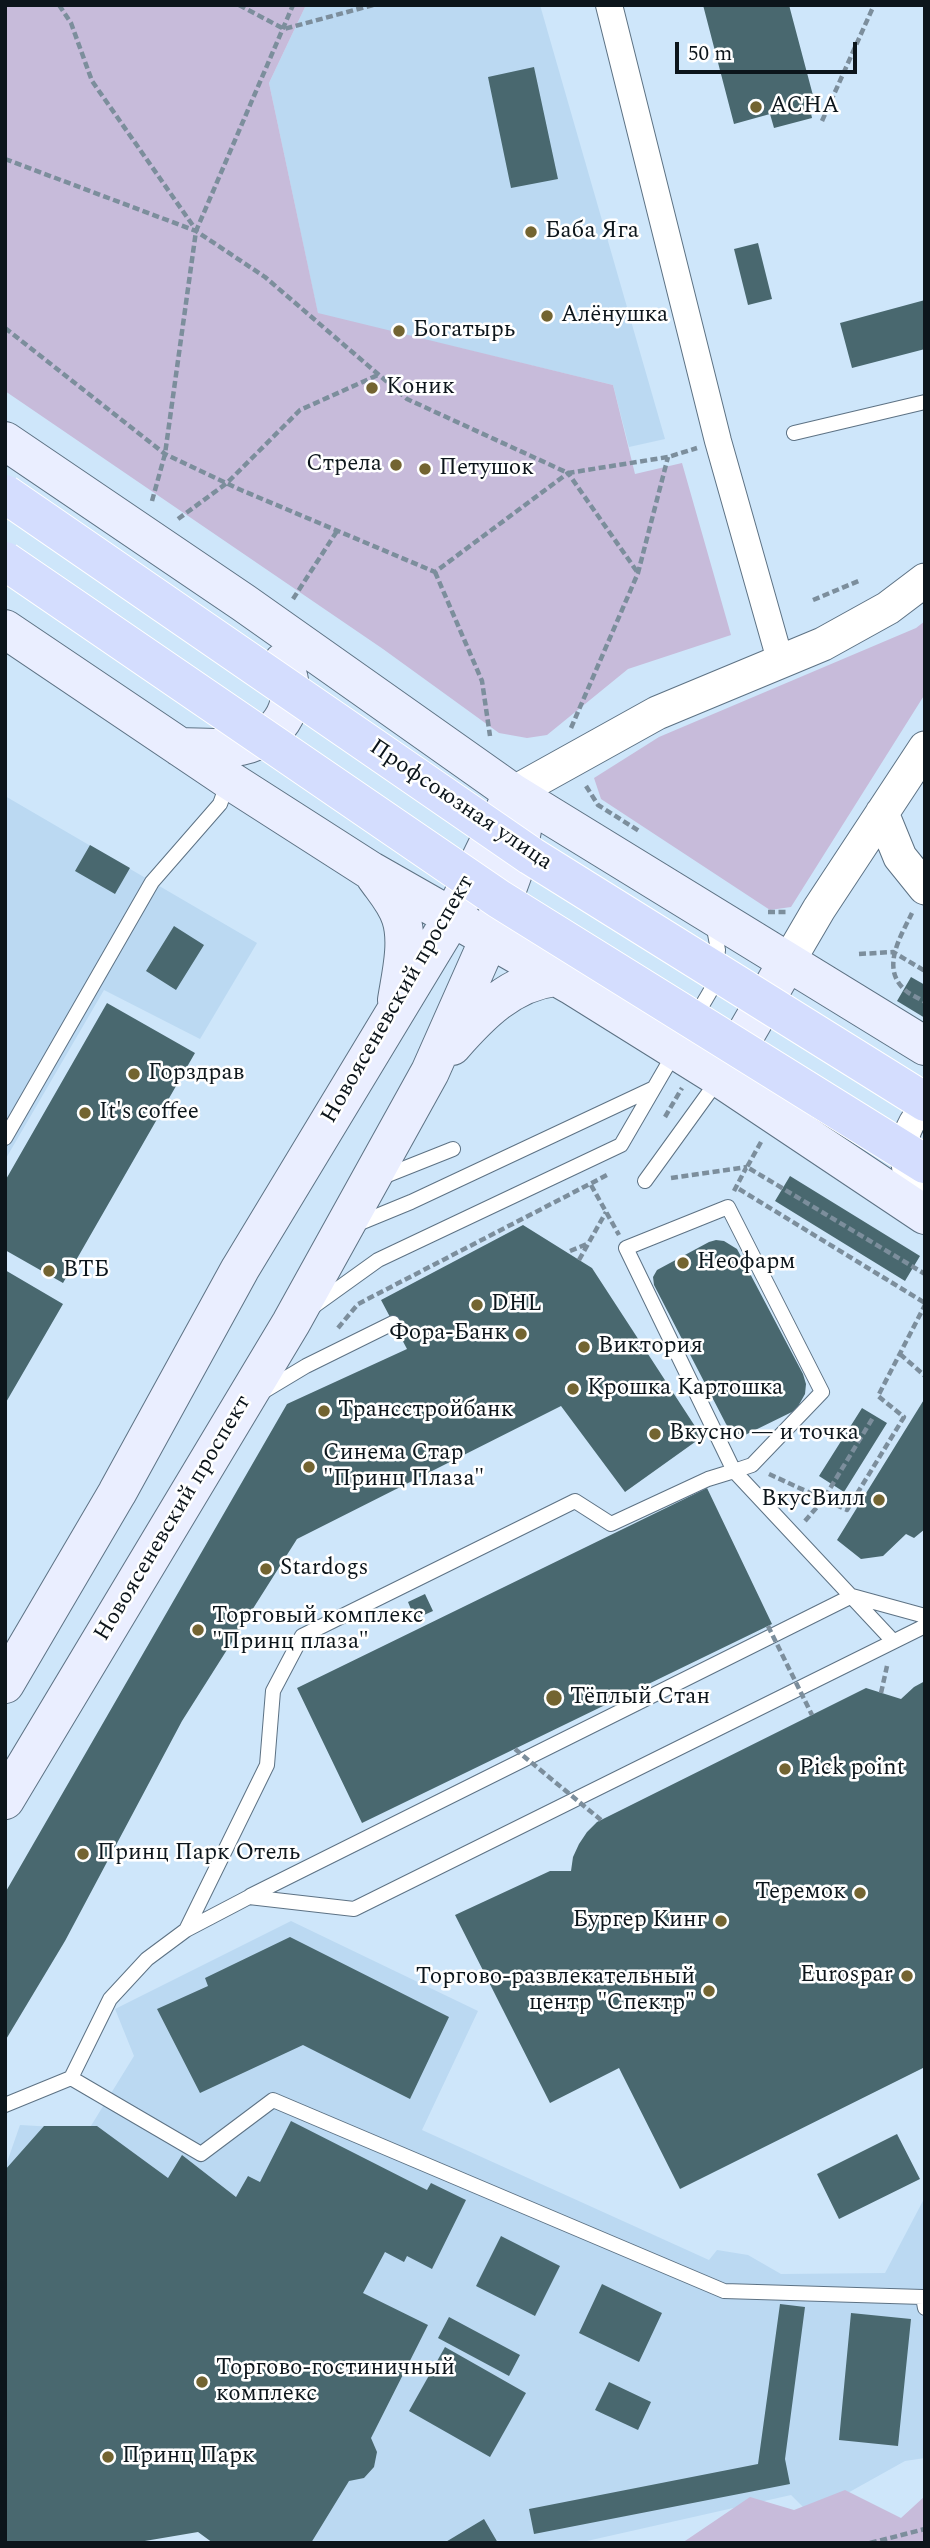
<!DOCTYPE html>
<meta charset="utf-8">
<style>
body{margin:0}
#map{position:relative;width:930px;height:2548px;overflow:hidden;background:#cee6fa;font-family:Spectral,serif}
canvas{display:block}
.frame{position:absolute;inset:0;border:7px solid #0c151b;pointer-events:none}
.scale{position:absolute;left:675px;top:42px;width:182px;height:32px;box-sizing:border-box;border:4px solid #0c151b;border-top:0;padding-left:9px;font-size:21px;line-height:24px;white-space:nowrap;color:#0c151b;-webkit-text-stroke:5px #fff;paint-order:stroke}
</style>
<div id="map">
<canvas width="930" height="2548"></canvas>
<div class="frame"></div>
<div class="scale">50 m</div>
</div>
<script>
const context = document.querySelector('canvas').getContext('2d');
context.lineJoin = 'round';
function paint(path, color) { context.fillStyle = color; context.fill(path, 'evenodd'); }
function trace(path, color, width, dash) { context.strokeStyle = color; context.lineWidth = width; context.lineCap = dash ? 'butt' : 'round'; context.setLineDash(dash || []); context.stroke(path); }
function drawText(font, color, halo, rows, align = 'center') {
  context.font = font + ' Spectral,serif'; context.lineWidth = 5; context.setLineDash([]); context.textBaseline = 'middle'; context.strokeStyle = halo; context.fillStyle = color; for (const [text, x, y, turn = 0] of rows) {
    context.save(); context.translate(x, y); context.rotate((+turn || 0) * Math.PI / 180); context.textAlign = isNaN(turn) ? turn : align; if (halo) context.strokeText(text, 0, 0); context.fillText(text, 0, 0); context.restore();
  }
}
const built = new Path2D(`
 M 306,5 L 540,5 L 665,439 L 629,447 L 613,385 L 318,314 L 269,83 Z
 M 5,796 L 257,943 L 200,1039 L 104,990 L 5,1160 Z
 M 291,1921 L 478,2011 L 422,2130 L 709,2260 L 717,2250 L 748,2255 L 781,2274 L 885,2273 L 925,2197 L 925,2458 L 905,2461 L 810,2514 L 791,2495 L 578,2543 L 306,2543 L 5,2276 L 5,2168 L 20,2125 L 89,2129 L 134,2056 L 115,2009 Z`);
const green = new Path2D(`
 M 5,5 L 306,5 L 269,83 L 318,313 L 613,385 L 635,474 L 682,463 L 731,635 L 628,669 L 547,735 L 527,738 L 499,733 L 383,649 L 5,391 Z
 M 925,621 L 925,694 L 791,907 L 770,910 L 601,799 L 594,778 L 659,737 L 916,628 Z
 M 845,2490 L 901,2518 L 925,2496 L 925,2543 L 682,2543 L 750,2497 L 794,2510 Z`);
const building = new Path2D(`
 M 703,5 L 789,5 L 815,103 L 809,104 L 812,118 L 774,128 L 770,114 L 734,124 Z
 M 534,67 L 558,179 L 511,188 L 488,77 Z
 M 758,243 L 772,299 L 748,305 L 734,249 Z
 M 925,300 L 925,349 L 852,368 L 840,323 Z
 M 90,845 L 130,868 L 115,894 L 75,871 Z
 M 174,926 L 204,945 L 176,990 L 146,971 Z
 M 911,977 L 925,985 L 925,1018 L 897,1001 Z
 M 107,1003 L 195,1053 L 63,1283 L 5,1250 L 5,1181 Z
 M 790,1176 L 920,1256 L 905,1281 L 775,1201 Z
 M 523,1225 L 592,1268 L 702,1437 L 625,1492 L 561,1406 L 297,1539 L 182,1721 L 65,1941 L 5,2041 L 5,1893 L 287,1404 L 407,1349 L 381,1300 Z
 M 716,1240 L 724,1241 L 737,1249 L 803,1374 L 806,1384 L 805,1394 L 796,1410 L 743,1436 L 731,1431 L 726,1424 L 654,1285 L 653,1277 L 657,1270 L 709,1242 Z
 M 5,1270 L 63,1304 L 5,1404 Z
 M 925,1398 L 925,1529 L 914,1538 L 906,1534 L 883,1556 L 861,1559 L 837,1540 Z
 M 862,1408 L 887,1423 L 844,1492 L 819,1476 Z
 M 707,1488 L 772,1624 L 362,1823 L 297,1688 Z
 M 425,1594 L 433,1611 L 415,1619 L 408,1602 Z
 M 925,1681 L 925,2067 L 680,2189 L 619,2068 L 550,2103 L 455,1915 L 550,1871 L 571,1871 L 573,1857 L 579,1844 L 587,1832 L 597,1822 L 866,1688 L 901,1699 L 914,1687 Z
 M 290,1937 L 449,2017 L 410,2099 L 303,2045 L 200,2093 L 157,2009 L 208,1986 L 205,1978 Z
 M 291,2121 L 427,2190 L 431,2183 L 466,2200 L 432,2269 L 407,2256 L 404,2262 L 385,2252 L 363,2293 L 428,2325 L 371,2438 L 377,2452 L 374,2467 L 364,2478 L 349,2481 L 311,2543 L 213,2543 L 198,2532 L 133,2543 L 5,2543 L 5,2170 L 44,2126 L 97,2126 L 168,2178 L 182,2155 L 236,2197 L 248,2176 L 260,2182 Z
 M 897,2134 L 920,2179 L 839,2219 L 817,2174 Z
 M 501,2236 L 560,2266 L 535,2316 L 476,2286 Z
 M 602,2284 L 662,2313 L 639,2362 L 579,2333 Z
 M 780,2304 L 805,2307 L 785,2459 L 790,2484 L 534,2534 L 529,2509 L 758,2464 Z
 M 851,2313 L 911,2319 L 898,2446 L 839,2440 Z
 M 449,2317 L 520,2355 L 509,2376 L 438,2338 Z
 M 445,2347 L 526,2393 L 490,2457 L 409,2411 Z
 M 609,2382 L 651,2402 L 638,2430 L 595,2410 Z
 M 484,2519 L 498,2543 L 444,2543 Z`);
const path = new Path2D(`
 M 59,5 L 71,23 L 92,81 L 196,230
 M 239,5 L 284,29 L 373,5
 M 822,121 L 874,5
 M 5,159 L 196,231 L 265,277 L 407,399 L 568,473 L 668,457 L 697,448
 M 5,328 L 165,454 L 241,490 L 435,572 L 568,473 L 638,573
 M 152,501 L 165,454 L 196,231 L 293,5
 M 178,519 L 227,483 L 300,410 L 378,375
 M 435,572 L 482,681 L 490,736
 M 293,599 L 337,531
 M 813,600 L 861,580
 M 571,728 L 638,573 L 668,457
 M 586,786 L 598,805 L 639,831
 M 768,912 L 787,912
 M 912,913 C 901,936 880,968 905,990 C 910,995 919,998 925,1002
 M 859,954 L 893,952 L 925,971
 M 665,1117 L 682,1088
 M 761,1142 L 747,1167 L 925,1274
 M 671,1178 L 747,1167
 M 591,1185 L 619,1235
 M 739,1189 L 925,1303
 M 734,1191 L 746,1168
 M 570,1251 L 587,1244
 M 579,1260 L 606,1212
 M 338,1328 L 358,1304 L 609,1174
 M 900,1354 L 925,1376
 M 769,1474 L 847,1510 L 904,1417 L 878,1396 L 925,1305
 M 805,1521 L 823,1500 L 874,1416
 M 881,1693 L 887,1666
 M 870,2543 L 925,2529`);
const service = new Path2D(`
 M 794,433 L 925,402
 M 694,1019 L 714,985 L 718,950 L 713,923
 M 5,1138 L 152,882 L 220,804 L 228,782
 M 380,1178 L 453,1149
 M 645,1181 L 718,1080
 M 728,1207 L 822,1392 L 752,1465 L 734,1471 L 626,1248 Z
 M 355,1225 L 411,1202 L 654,1088
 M 314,1306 L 378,1260 L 621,1145 L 675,1052
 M 261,1393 L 306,1366 L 393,1323
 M 893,1641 L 734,1471 L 708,1479 L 611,1524 L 575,1501 L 302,1636 L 273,1691 L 267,1765 L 186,1930 L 249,1897 L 354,1909 L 925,1626
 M 250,1896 L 852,1596 L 925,1616
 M 71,2078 L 201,2154 L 273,2100 L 724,2291 L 923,2297 L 925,2308
 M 5,2105 L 71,2078 L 110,1999 L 147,1959 L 186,1930`);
const minor = new Path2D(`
 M 609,5 L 718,441 L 780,660
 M 923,1210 C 901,1179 894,1135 925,1106`);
const tertiary = new Path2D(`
 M 513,793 L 657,713 L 823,644 L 888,608 L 925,580
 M 882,813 L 900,857 L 925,888
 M 788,962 L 819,909 L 925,748`);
const secondary = new Path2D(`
 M 5,441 L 244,603 L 513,793 L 925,1046
 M 5,629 L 229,780 L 371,871 L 571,985 L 720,1078 L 925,1215
 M 180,747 C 199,747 222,750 241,746 C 284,736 301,702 283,662
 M 375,876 C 384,889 396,902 401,918 C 409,942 401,975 397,1000
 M 452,1046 C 480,1014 511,982 555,977
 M 722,1075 L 781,973
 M 5,1684 L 117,1493 L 240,1269 L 452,918 L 509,801
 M 5,1800 L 291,1323 L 430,1072 L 489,939 L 514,870 L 522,830 L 513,793`);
const pathBridge = new Path2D(`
 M 768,1626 L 812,1715
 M 515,1749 L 601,1820`);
const primaryBridge = new Path2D(`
 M 5,494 L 531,856 L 925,1102
 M 5,561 L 499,899 L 925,1164`);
const markers = [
 [756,107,7,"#736431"],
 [531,232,7,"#736431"],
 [547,316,7,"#736431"],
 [399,331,7,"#736431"],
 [372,388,7,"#736431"],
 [396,465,7,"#736431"],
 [425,469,7,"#736431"],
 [134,1074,7,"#736431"],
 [85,1113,7,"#736431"],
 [683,1263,7,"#736431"],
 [49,1271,7,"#736431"],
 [477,1305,7,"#736431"],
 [521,1334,7,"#736431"],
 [584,1347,7,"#736431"],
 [573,1389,7,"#736431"],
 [324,1411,7,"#736431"],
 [655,1434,7,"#736431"],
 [309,1467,7,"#736431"],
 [879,1500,7,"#736431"],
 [266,1569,7,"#736431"],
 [198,1630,7,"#736431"],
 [554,1698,9,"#736431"],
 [785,1769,7,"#736431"],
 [83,1854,7,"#736431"],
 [860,1893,7,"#736431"],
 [721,1921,7,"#736431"],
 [907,1976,7,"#736431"],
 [709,1991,7,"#736431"],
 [202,2382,7,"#736431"],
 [108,2457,7,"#736431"]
];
const poiNames = [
 ["АСНА",770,107],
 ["Баба Яга",545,232],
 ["Алёнушка",561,316],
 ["Богатырь",413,331],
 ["Коник",386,388],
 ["Стрела",382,465,"right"],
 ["Петушок",439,469],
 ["Горздрав",148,1074],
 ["It's coffee",99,1113],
 ["Неофарм",697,1263],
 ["ВТБ",63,1271],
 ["DHL",491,1305],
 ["Фора-Банк",507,1334,"right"],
 ["Виктория",598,1347],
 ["Крошка Картошка",587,1389],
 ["Трансстройбанк",338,1411],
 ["Вкусно — и точка",669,1434],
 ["Синема Стар",323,1454],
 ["\"Принц Плаза\"",323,1480],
 ["ВкусВилл",865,1500,"right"],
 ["Stardogs",280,1569],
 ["Торговый комплекс",212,1617],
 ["\"Принц плаза\"",212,1643],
 ["Тёплый Стан",570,1698],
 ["Pick point",799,1769],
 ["Принц Парк Отель",97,1854],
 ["Теремок",846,1893,"right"],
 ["Бургер Кинг",707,1921,"right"],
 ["Eurospar",893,1976,"right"],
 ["Торгово-развлекательный",695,1978,"right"],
 ["центр \"Спектр\"",695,2004,"right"],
 ["Торгово-гостиничный",216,2369],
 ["комплекс",216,2395],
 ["Принц Парк",122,2457]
];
const streetNames = [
 ["Профсоюзная улица",460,806,34],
 ["Новоясеневский проспект",399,1000,-60],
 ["Новоясеневский проспект",174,1519,-59]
];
paint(built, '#bbd9f2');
paint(green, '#c7bbda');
paint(building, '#49686f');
trace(service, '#5d7284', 16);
trace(minor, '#5d7284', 28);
trace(tertiary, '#5d7284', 35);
trace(secondary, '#5d7284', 40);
trace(path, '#7c8e9c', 4.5, [7, 3.5]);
trace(service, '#fff', 14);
trace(minor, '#fff', 26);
trace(tertiary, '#fff', 33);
trace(secondary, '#eaeeff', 38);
trace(primaryBridge, '#fff', 40, []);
trace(pathBridge, '#7c8e9c', 4.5, [7, 3.5]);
trace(primaryBridge, '#d4ddfe', 38);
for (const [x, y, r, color] of markers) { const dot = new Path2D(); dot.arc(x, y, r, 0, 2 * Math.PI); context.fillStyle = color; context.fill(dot); trace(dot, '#fff', 2.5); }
drawText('23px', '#0c151b', '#fff', poiNames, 'left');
drawText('23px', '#0c151b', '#fff', streetNames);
</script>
